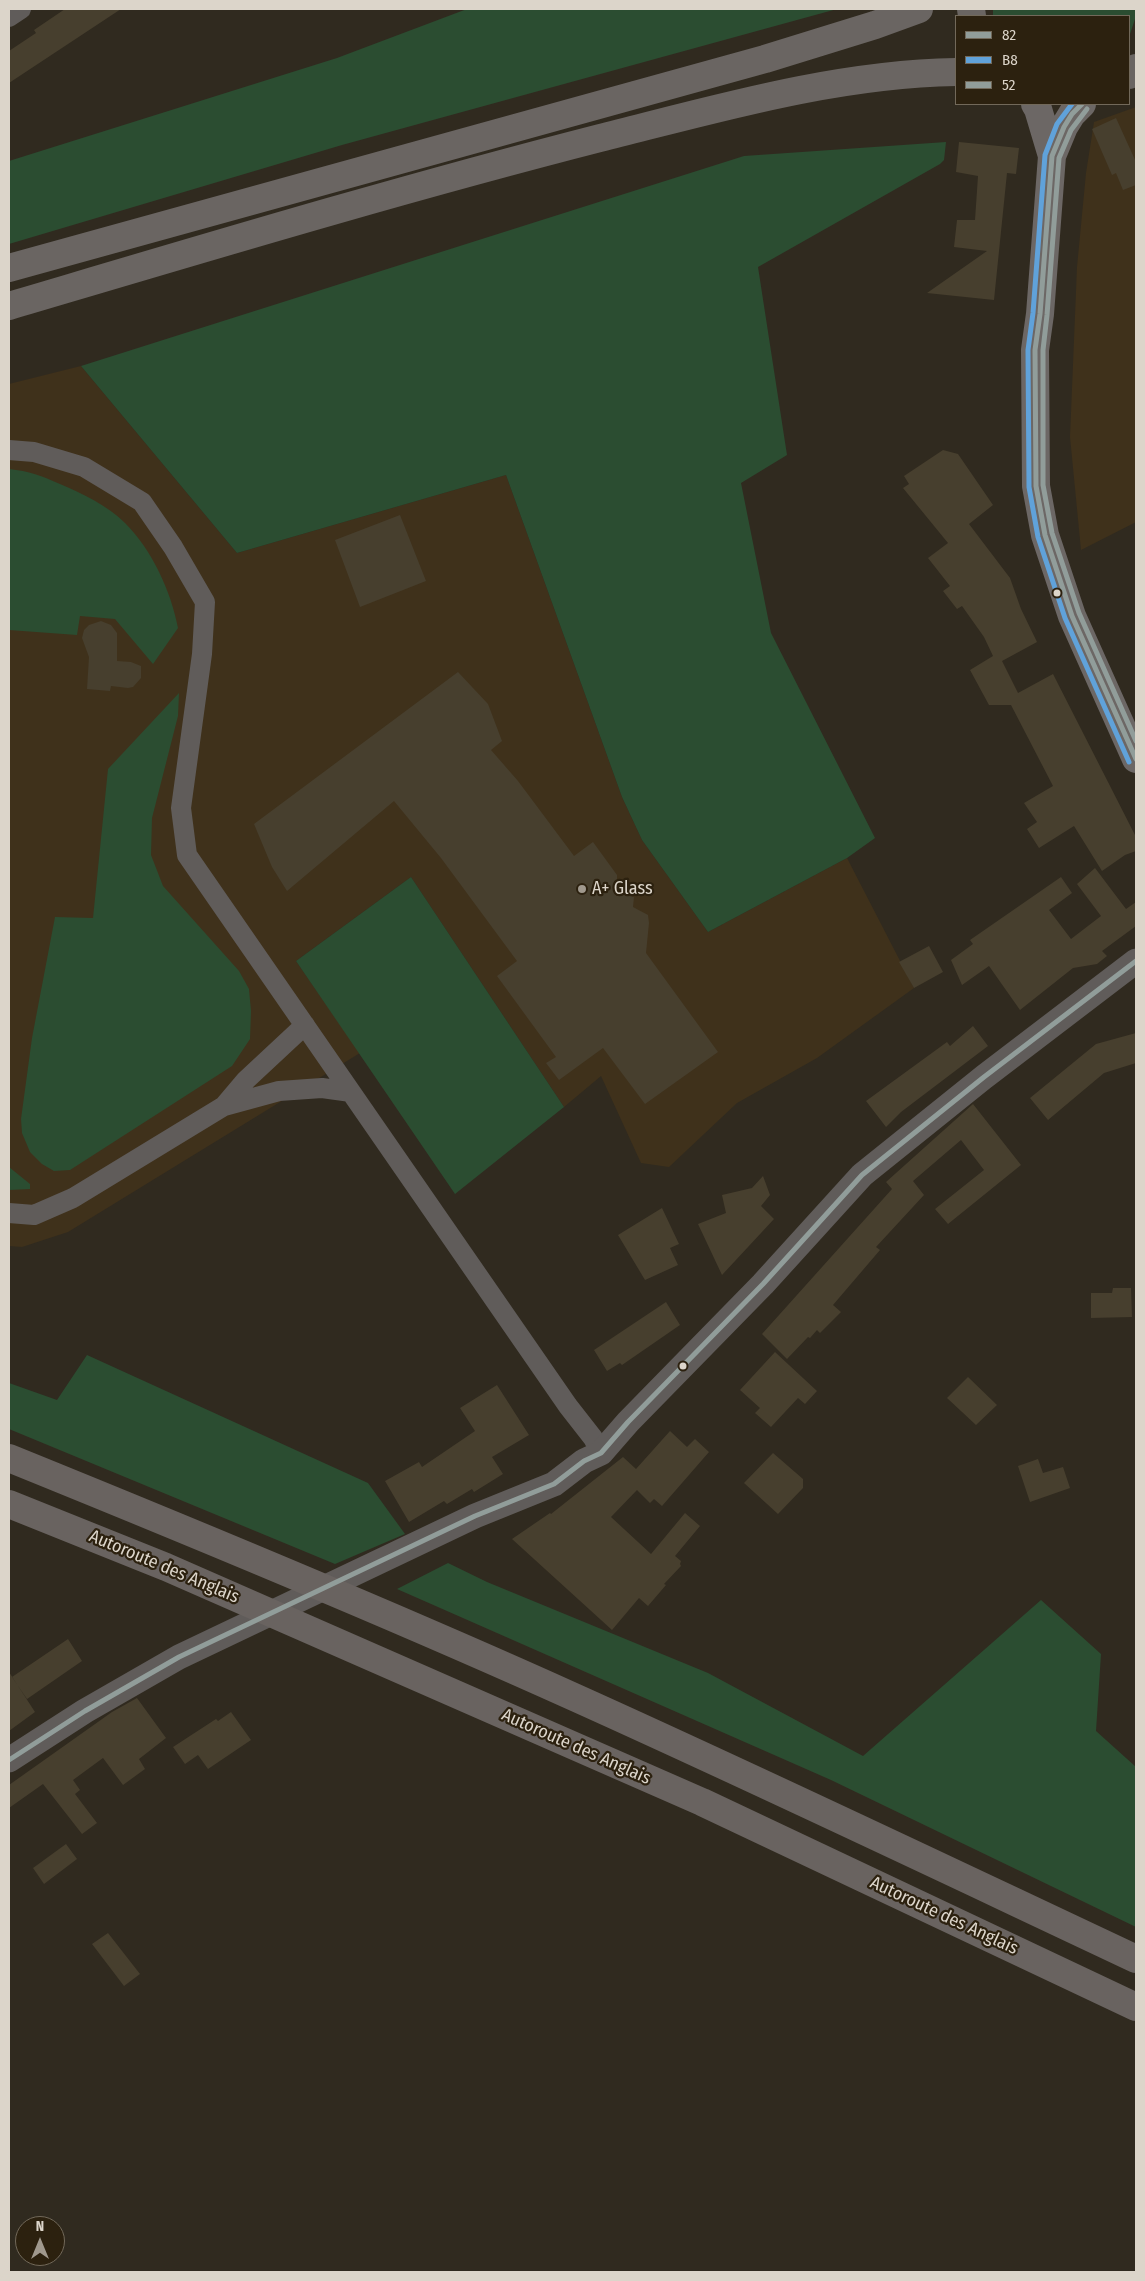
<!DOCTYPE html>
<style>
body{margin:0}
#map{position:relative;width:1145px;height:2281px;overflow:hidden;background:#302a1f;font-family:"Fira Sans Condensed",sans-serif}
canvas{display:block}
.frame{position:absolute;inset:0;border:10px solid #dcd5ca;pointer-events:none}
.legend{position:absolute;left:955px;top:15px;width:175px;height:90px;box-sizing:border-box;background:#2c210f;border:1px solid #72695a;margin:0;padding:6px 9px;list-style:none;font-size:15px;color:#dcd5ca}
.legend li{display:flex;align-items:center;gap:10px;height:25px}
.legend b{width:25px;border:1px solid #72695a}
.north{position:absolute;left:15px;top:2216px;width:50px;height:50px;box-sizing:border-box;background:#2c210f;border:1px solid #72695a;border-radius:50%;rotate:0deg;font-size:14px;font-weight:700;line-height:20px;text-align:center;color:#dcd5ca}
.north::after{content:'';display:block;margin:auto;width:18px;height:22px;background:#a0998e;clip-path:polygon(50% 0,100% 100%,50% 72%,0 100%)}
</style>
<div id="map">
<canvas width="1145" height="2281"></canvas>
<div class="frame"></div>
<ul class="legend">
<li><b style="height:6px;background:#919d9a"></b>82</li>
<li><b style="height:6px;background:#60a2da"></b>B8</li>
<li><b style="height:6px;background:#919d9a"></b>52</li>
</ul>
<div class="north">N</div>
</div>
<script>
const context = document.querySelector('canvas').getContext('2d');
context.lineJoin = 'round';
function paint(path, color) { context.fillStyle = color; context.fill(path, 'evenodd'); }
function trace(path, color, width, dash) { context.strokeStyle = color; context.lineWidth = width; context.lineCap = dash ? 'butt' : 'round'; context.setLineDash(dash || []); context.stroke(path); }
function drawText(font, color, halo, rows, align = 'center') {
  context.font = font + ' "Fira Sans Condensed",sans-serif'; context.lineWidth = 4.5; context.setLineDash([]); context.textBaseline = 'middle'; context.strokeStyle = halo; context.fillStyle = color; for (const [text, x, y, turn = 0] of rows) {
    context.save(); context.translate(x, y); context.rotate((+turn || 0) * Math.PI / 180); context.textAlign = isNaN(turn) ? turn : align; if (halo) context.strokeText(text, 0, 0); context.fillText(text, 0, 0); context.restore();
  }
}
const built = new Path2D(`
 M 1136,107 L 1136,522 L 1081,550 L 1070,437 L 1077,267 L 1086,173 L 1094,122 Z
 M 81,366 L 237,553 L 506,475 L 622,797 L 642,840 L 708,932 L 847,858 L 914,988 L 817,1058 L 737,1103 L 669,1167 L 641,1163 L 601,1076 L 564,1107 L 411,877 L 296,961 L 360,1053 L 68,1232 L 22,1247 L 9,1246 L 9,384 Z`);
const green = new Path2D(`
 M 467,9 L 837,9 L 342,145 L 9,244 L 9,161 L 337,58 Z
 M 993,9 L 1136,9 L 1136,16 L 1129,37 L 1129,16 L 993,16 Z
 M 946,142 L 944,160 L 940,164 L 758,267 L 787,455 L 741,483 L 771,633 L 875,838 L 847,858 L 708,932 L 642,840 L 622,797 L 506,475 L 237,553 L 81,366 L 744,156 Z
 M 9,469 C 29,471 42,476 60,484 C 83,494 107,505 125,523 C 152,550 171,591 178,628 L 153,664 L 115,619 L 80,616 L 77,635 L 9,630 Z
 M 179,693 L 178,716 L 152,818 L 151,855 L 163,886 L 239,971 L 249,989 L 251,1011 L 250,1039 L 232,1066 L 70,1170 L 54,1171 L 42,1164 L 30,1152 L 22,1133 L 21,1119 L 32,1038 L 55,917 L 93,918 L 108,769 Z
 M 411,877 L 564,1107 L 455,1194 L 296,961 Z
 M 9,1167 L 30,1184 L 30,1189 L 9,1190 Z
 M 87,1355 L 368,1483 L 405,1534 L 335,1564 L 9,1429 L 9,1383 L 57,1400 Z
 M 448,1563 L 487,1582 L 708,1673 L 863,1756 L 1041,1600 L 1101,1654 L 1096,1731 L 1136,1767 L 1136,1927 L 831,1780 L 397,1589 Z`);
const building = new Path2D(`
 M 65,9 L 121,9 L 9,83 L 9,51 L 36,33 L 34,30 Z
 M 1116,118 L 1136,162 L 1136,185 L 1123,190 L 1116,173 L 1112,175 L 1092,129 Z
 M 959,142 L 1019,148 L 1016,174 L 1007,173 L 994,300 L 927,293 L 987,251 L 954,247 L 957,220 L 975,220 L 978,176 L 956,172 Z
 M 943,450 L 958,454 L 993,505 L 969,524 L 1010,578 L 1021,609 L 1037,642 L 1002,661 L 1018,693 L 1053,674 L 1136,837 L 1136,851 L 1125,855 L 1102,871 L 1074,826 L 1039,848 L 1027,829 L 1037,822 L 1024,803 L 1053,786 L 1011,705 L 989,705 L 970,670 L 993,656 L 984,637 L 962,606 L 957,609 L 943,591 L 950,586 L 928,558 L 948,543 L 903,488 L 909,484 L 904,476 Z
 M 400,515 L 426,581 L 360,607 L 335,540 Z
 M 101,621 L 111,625 L 117,633 L 117,661 L 131,662 L 141,666 L 141,678 L 133,687 L 128,688 L 111,686 L 110,691 L 87,689 L 89,657 L 82,638 L 84,630 L 89,625 Z
 M 458,672 L 488,704 L 502,741 L 491,750 L 518,781 L 574,856 L 593,842 L 617,875 L 617,882 L 629,896 L 634,897 L 633,907 L 648,915 L 649,923 L 646,953 L 718,1052 L 645,1104 L 603,1048 L 559,1080 L 546,1063 L 556,1057 L 497,976 L 517,961 L 441,858 L 394,801 L 287,891 L 272,867 L 254,824 Z
 M 1095,868 L 1126,909 L 1136,902 L 1136,926 L 1102,951 L 1107,956 L 1097,964 L 1073,968 L 1020,1010 L 989,966 L 962,985 L 951,960 L 973,944 L 970,940 L 1061,877 L 1072,893 L 1049,910 L 1071,939 L 1101,916 L 1077,884 Z
 M 929,946 L 943,972 L 914,988 L 899,962 Z
 M 973,1026 L 988,1046 L 901,1112 L 886,1127 L 866,1101 L 947,1042 L 950,1046 Z
 M 1136,1033 L 1136,1063 L 1104,1073 L 1048,1120 L 1030,1098 L 1096,1044 Z
 M 973,1104 L 1021,1165 L 948,1224 L 935,1209 L 984,1170 L 961,1140 L 913,1181 L 924,1195 L 876,1247 L 880,1250 L 833,1305 L 841,1312 L 820,1333 L 817,1330 L 810,1338 L 808,1337 L 787,1359 L 762,1334 L 892,1189 L 886,1182 Z
 M 763,1176 L 770,1195 L 761,1206 L 774,1219 L 722,1275 L 698,1224 L 726,1213 L 722,1195 L 752,1188 Z
 M 662,1208 L 679,1244 L 670,1248 L 678,1265 L 645,1280 L 618,1235 Z
 M 1113,1288 L 1131,1288 L 1132,1317 L 1091,1318 L 1091,1293 L 1112,1293 Z
 M 666,1302 L 680,1325 L 622,1365 L 620,1363 L 607,1371 L 594,1350 Z
 M 775,1352 L 817,1391 L 805,1404 L 798,1398 L 771,1427 L 755,1413 L 760,1408 L 740,1390 Z
 M 968,1377 L 997,1405 L 976,1425 L 947,1398 Z
 M 497,1385 L 529,1435 L 492,1457 L 503,1474 L 474,1492 L 472,1489 L 447,1504 L 444,1501 L 409,1522 L 385,1481 L 419,1462 L 422,1467 L 475,1431 L 460,1408 Z
 M 670,1431 L 687,1447 L 695,1439 L 709,1452 L 662,1506 L 654,1499 L 650,1503 L 637,1490 L 611,1517 L 651,1554 L 685,1513 L 700,1526 L 675,1556 L 681,1561 L 680,1564 L 681,1566 L 664,1584 L 666,1585 L 648,1606 L 639,1598 L 612,1630 L 512,1539 L 550,1513 L 551,1514 L 623,1457 L 636,1469 Z
 M 773,1453 L 803,1479 L 803,1488 L 778,1514 L 744,1483 Z
 M 1038,1459 L 1043,1473 L 1063,1467 L 1070,1488 L 1030,1502 L 1018,1466 Z
 M 68,1639 L 82,1661 L 27,1699 L 12,1677 Z
 M 9,1672 L 35,1712 L 9,1731 Z
 M 137,1698 L 166,1738 L 139,1759 L 145,1769 L 123,1785 L 103,1758 L 73,1780 L 80,1790 L 75,1794 L 97,1823 L 82,1834 L 43,1784 L 9,1808 L 9,1785 L 112,1712 Z
 M 231,1712 L 251,1740 L 208,1769 L 198,1755 L 185,1764 L 173,1747 L 216,1719 L 218,1721 Z
 M 66,1844 L 77,1859 L 44,1884 L 33,1868 Z
 M 108,1933 L 140,1974 L 124,1986 L 92,1944 Z`);
const minor = new Path2D(`
 M 9,17 L 21,9
 M 9,450 L 34,452 L 84,467 L 142,502 L 173,547 L 205,602 L 202,654 L 181,808 L 187,855 L 568,1406 L 593,1438 L 601,1453
 M 224,1106 L 246,1080 L 305,1025
 M 9,1213 L 34,1215 L 73,1198 L 224,1106 L 279,1091 L 322,1088 L 351,1092`);
const tertiary = new Path2D(`
 M 9,1760 L 85,1711 L 179,1657 L 475,1516 L 554,1484 L 584,1461 L 601,1453 L 628,1422 L 763,1284 L 862,1175 L 984,1077 L 1136,961`);
const primary = new Path2D(`
 M 1035,104 L 1038,109 L 1052,156
 M 1082,104 L 1072,114 L 1064,127 L 1052,156 L 1040,314 L 1035,350 L 1036,486 L 1045,535 L 1072,616 L 1136,759`);
const trunk = new Path2D(`
 M 971,9 L 972,16
 M 1129,75 L 1136,68
 M 9,268 L 765,59 L 875,25 L 919,9
 M 9,306 C 205,248 401,189 600,138 C 716,109 835,74 956,72`);
const motorway = new Path2D(`
 M 9,1458 C 199,1535 388,1613 574,1697 C 763,1782 949,1871 1136,1959
 M 9,1504 L 166,1567 L 702,1802 L 1136,2007`);
const bus1 = new Path2D(`
 M 1082,104 L 1072,114 L 1064,127 L 1052,156 L 1040,314 L 1035,350 L 1036,486 L 1045,535 L 1072,616 L 1136,759
 M 9,1760 L 85,1711 L 179,1657 L 475,1516 L 554,1484 L 584,1461 L 601,1453 L 628,1422 L 763,1284 L 862,1175 L 984,1077 L 1136,961`);
const bus2 = new Path2D(`
 M 1072,104 L 1057,124 L 1045,155 L 1033,313 L 1028,350 L 1029,487 L 1038,537 L 1065,618 L 1129,762`);
const bus3 = new Path2D(`
 M 1087,109 L 1071,130 L 1059,158 L 1047,315 L 1043,350 L 1043,485 L 1052,533 L 1079,613 L 1136,741`);
const markers = [
 [1057,593,4.5,"#dcd5ca"],
 [582,889,5,"#a0998e"],
 [683,1366,4.5,"#dcd5ca"]
];
const poiNames = [
 ["A+ Glass",592,889]
];
const streetNames = [
 ["Autoroute des Anglais",164,1567,23],
 ["Autoroute des Anglais",576,1747,24],
 ["Autoroute des Anglais",944,1916,25]
];
paint(built, '#3f311b');
paint(green, '#2b4d31');
paint(building, '#473f2e');
trace(minor, '#605c5a', 20);
trace(tertiary, '#605c5a', 25);
trace(primary, '#6c6765', 28);
trace(trunk, '#6a6562', 28);
trace(motorway, '#696360', 28);
trace(bus1, '#919d9a', 5);
trace(bus2, '#60a2da', 5);
trace(bus3, '#919d9a', 5);
for (const [x, y, r, color] of markers) { const dot = new Path2D(); dot.arc(x, y, r, 0, 2 * Math.PI); context.fillStyle = color; context.fill(dot); trace(dot, '#2c210f', 2); }
drawText('18px', '#dcd5ca', '#2c210f', poiNames, 'left');
drawText('18px', '#dcd5ca', '#2c210f', streetNames);
</script>
